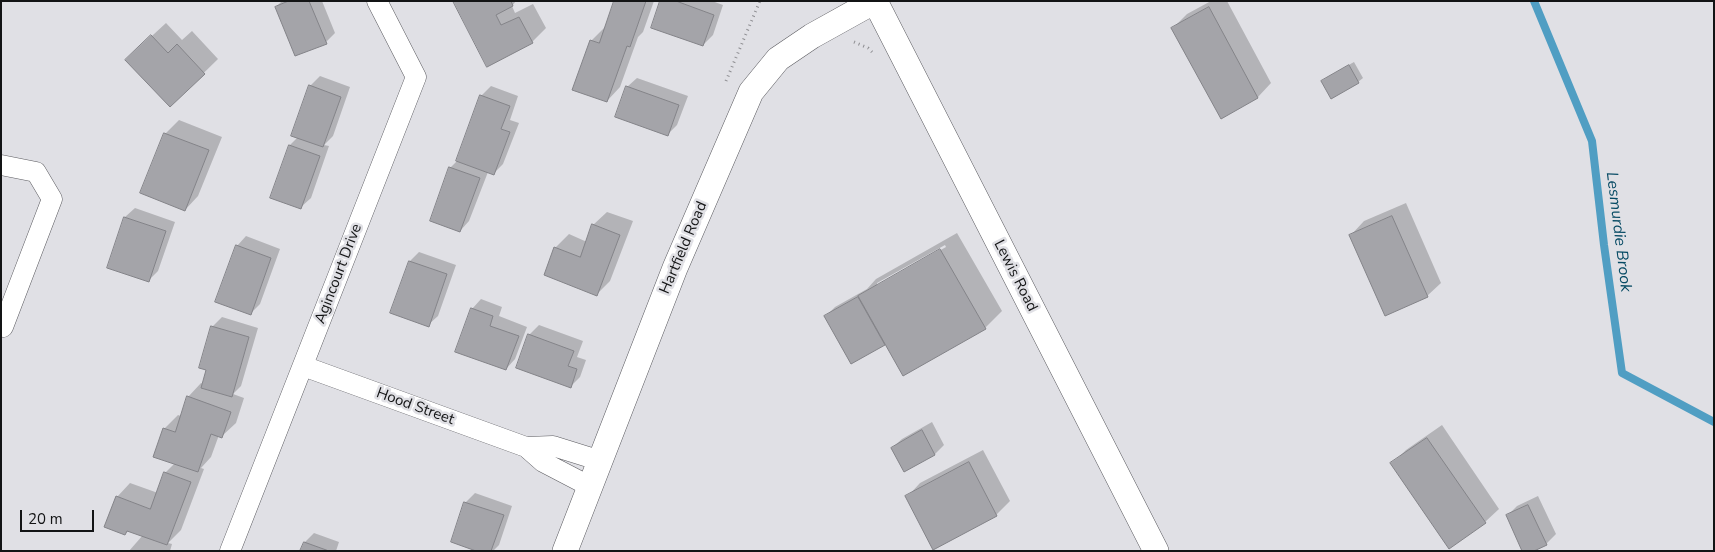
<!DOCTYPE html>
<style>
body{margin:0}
#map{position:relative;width:1715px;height:552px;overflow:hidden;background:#e0e0e5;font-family:"Nunito Sans",sans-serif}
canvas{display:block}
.frame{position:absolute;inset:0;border:2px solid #131415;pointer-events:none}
.scale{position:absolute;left:20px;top:510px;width:74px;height:22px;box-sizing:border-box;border:2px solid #131415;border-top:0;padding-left:6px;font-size:15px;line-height:18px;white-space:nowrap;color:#131415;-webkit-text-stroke:4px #e0e0e5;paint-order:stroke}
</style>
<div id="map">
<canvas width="1715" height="552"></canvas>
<div class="frame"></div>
<div class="scale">20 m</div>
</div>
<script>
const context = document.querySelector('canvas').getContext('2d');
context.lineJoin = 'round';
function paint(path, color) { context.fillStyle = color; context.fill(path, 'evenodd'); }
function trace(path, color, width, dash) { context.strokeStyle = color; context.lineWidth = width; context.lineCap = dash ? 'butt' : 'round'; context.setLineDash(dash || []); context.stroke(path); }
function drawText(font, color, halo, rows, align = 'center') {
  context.font = font + ' "Nunito Sans",sans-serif'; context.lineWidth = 5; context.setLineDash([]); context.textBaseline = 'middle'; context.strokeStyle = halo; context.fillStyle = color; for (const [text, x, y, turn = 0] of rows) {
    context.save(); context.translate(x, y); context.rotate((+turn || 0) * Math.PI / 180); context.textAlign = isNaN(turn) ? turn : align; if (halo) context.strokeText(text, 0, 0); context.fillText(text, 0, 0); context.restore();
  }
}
const shadow = new Path2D(`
 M 282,1 L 322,1 L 335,33 L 326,42 L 276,7 Z
 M 454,1 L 516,1 L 512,6 L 515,13 L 533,4 L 546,28 L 532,42 Z
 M 615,1 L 654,1 L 643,32 L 638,37 L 620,87 L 607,101 L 591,41 L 605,27 Z
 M 662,1 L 712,1 L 723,5 L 713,35 L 703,45 Z
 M 1211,1 L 1227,1 L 1271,83 L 1258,97 L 1221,117 L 1173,28 L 1187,14 Z
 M 166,23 L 182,40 L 192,31 L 218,59 L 170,106 L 141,46 Z
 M 1354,62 L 1363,78 L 1358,82 L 1323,81 L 1327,77 Z
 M 320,76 L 350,87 L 333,136 L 324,145 L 329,146 L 311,198 L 301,207 L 272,197 L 290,145 L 298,137 L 310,86 Z
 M 637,78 L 688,96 L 677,125 L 668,134 L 627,87 Z
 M 491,86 L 518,96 L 510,120 L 519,123 L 503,164 L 493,174 L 488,172 L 469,221 L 460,231 L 450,168 L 457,161 L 481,96 Z
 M 179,120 L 222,137 L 198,196 L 185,210 L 165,134 Z
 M 1406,203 L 1441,283 L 1427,296 L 1351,235 L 1364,221 Z
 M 135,208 L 175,222 L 158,271 L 148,281 L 108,267 L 125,217 Z
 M 607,212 L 633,221 L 610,281 L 597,294 L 555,248 L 569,234 L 587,242 L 593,225 Z
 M 957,233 L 1002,311 L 985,328 L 886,343 L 852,362 L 826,316 L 835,307 L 867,289 L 876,279 ZM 945,245 L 946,247 L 877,286 L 877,283 Z
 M 246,236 L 280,249 L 260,304 L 250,314 L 237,246 Z
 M 419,252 L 456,265 L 438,316 L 428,325 L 392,313 L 410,261 Z
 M 481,299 L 502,307 L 499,316 L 527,327 L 515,359 L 506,369 L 472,309 Z
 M 222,317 L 258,328 L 241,386 L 233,394 L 244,398 L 236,423 L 222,436 L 219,435 L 211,457 L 201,468 L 204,469 L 181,530 L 168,543 L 172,544 L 170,551 L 129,551 L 143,535 L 129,530 L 125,534 L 117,497 L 130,483 L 158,493 L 165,473 L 175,463 L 164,429 L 178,415 L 181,416 L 188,397 L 201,383 L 204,384 L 208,369 L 212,327 Z
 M 539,325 L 583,341 L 577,357 L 586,360 L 580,377 L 571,386 L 529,335 Z
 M 932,422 L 944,445 L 935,454 L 904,470 L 892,448 L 902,439 Z
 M 1442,425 L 1499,509 L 1485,522 L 1392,464 L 1406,450 Z
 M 983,450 L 1010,501 L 996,515 L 934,548 L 907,497 L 920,483 Z
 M 475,493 L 512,506 L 499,545 L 493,551 L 479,551 L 452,541 L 466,502 Z
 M 1538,496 L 1556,534 L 1546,544 L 1531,551 L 1507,516 L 1517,506 Z
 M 314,533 L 339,542 L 336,551 L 302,551 L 305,542 Z`);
const stream = new Path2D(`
 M 1534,1 L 1592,141 L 1604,245 L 1622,373 L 1714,422`);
const building = new Path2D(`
 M 289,1 L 309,1 L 327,44 L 295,56 L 275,7 Z
 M 453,1 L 511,1 L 513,6 L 496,15 L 501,25 L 519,17 L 533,43 L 487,67 Z
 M 614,1 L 646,1 L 630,47 L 627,46 L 607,102 L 572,90 L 590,40 L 599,43 Z
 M 660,1 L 676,1 L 714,15 L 703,46 L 651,28 Z
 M 1209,7 L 1258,98 L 1221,119 L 1171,28 Z
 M 151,35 L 168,53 L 177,44 L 205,74 L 170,107 L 125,60 Z
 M 1349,65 L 1359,83 L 1331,99 L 1321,81 Z
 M 309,85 L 341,97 L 323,147 L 291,136 Z
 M 626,86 L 679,105 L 668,136 L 615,117 Z
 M 480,95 L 510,106 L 501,129 L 510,132 L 494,175 L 456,161 Z
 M 164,133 L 209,150 L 185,211 L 140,193 Z
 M 289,145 L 320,156 L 301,209 L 270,198 Z
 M 449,167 L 480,178 L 460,232 L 430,221 Z
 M 1392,216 L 1428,297 L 1385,316 L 1349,235 Z
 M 124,217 L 166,231 L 149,282 L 107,268 Z
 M 592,224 L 620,235 L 597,296 L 544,275 L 554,247 L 580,257 Z
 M 236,245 L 271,258 L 251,315 L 215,302 Z
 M 940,249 L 986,329 L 903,376 L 858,296 Z
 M 409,261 L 447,274 L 429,327 L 390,313 Z
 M 858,297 L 885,345 L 851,364 L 824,316 Z
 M 471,308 L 493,316 L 490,326 L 519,336 L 506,370 L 455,352 Z
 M 211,326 L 249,337 L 232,397 L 201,388 L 206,370 L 199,368 Z
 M 528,334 L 574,351 L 568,366 L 577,369 L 571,388 L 516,368 Z
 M 187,396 L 231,412 L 222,438 L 211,434 L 198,472 L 153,457 L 163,428 L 175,432 Z
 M 922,430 L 935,455 L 904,472 L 891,448 Z
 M 1427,438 L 1486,523 L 1449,549 L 1390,463 Z
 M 969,462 L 997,516 L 933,550 L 905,496 Z
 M 164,472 L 191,482 L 167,545 L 127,531 L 125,535 L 104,527 L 116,496 L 150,509 Z
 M 464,502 L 504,515 L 491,551 L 476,551 L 451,542 Z
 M 1528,505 L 1547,545 L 1534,551 L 1522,551 L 1506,515 Z
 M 304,542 L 329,551 L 300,551 Z`);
const path = new Path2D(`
 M 854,42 L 868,48 L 872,52
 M 726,81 L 760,1`);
const minor = new Path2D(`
 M 1,165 L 36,172 L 52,199 L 3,327
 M 303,366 L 526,447 L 543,462 L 591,487
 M 526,447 L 553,446 L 601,461
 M 230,551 L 416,77 L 377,1`);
const tertiary = new Path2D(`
 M 875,1 L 1156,551
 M 565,551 L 675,268 L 751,92 L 778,59 L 812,36 L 875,1`);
const streetNames = [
 ["Hartfield Road",684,248,-67],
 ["Agincourt Drive",339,274,-69],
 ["Lewis Road",1015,276,63],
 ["Hood Street",415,407,20]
];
const waterNames = [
 ["Lesmurdie Brook",1618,232,83]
];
paint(shadow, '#0003');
trace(stream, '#509ec3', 8);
paint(building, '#a4a4a9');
trace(building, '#838388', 1);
trace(minor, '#5b5b60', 21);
trace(tertiary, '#5b5b60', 26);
trace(path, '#8e8e92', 3, [1, 4]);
trace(minor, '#fff', 20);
trace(tertiary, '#fff', 25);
drawText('15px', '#131415', '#e0e0e5', streetNames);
drawText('italic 16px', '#054963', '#e0e0e5', waterNames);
</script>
